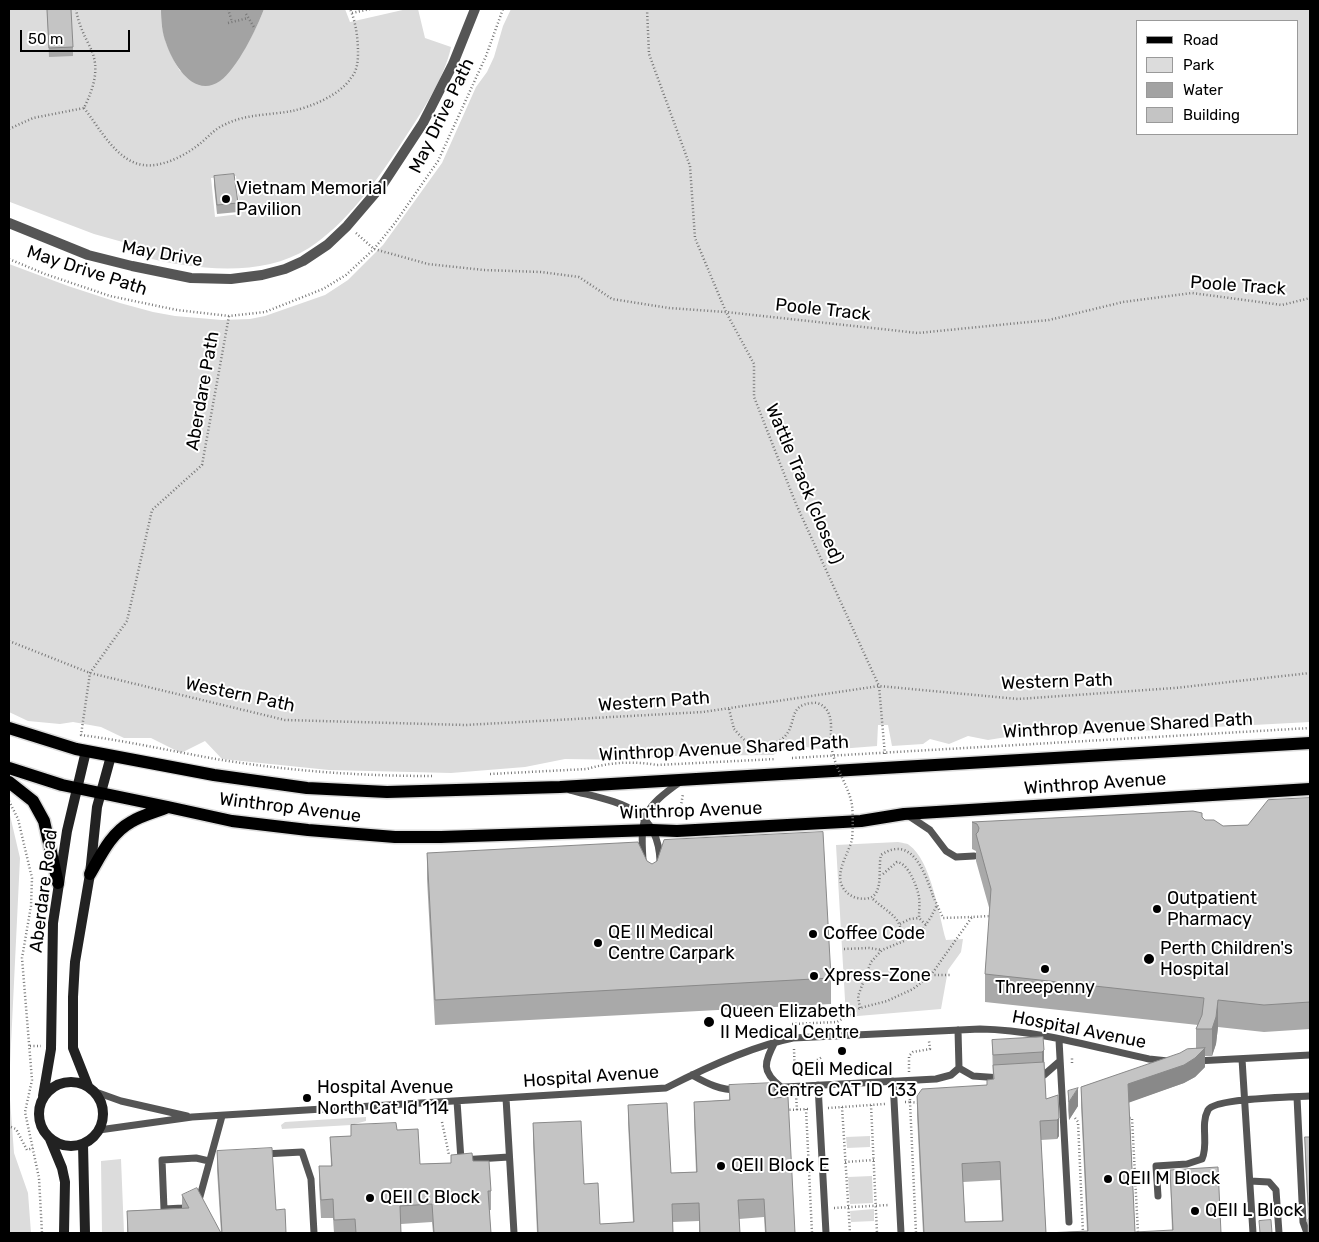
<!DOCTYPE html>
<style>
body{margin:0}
#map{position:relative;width:1319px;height:1242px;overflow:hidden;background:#fff;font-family:Rubik,sans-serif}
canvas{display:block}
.frame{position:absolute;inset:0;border:10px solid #000;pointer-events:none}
.legend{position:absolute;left:1136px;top:20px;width:162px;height:115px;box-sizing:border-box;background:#fff;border:1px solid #999;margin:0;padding:6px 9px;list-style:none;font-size:15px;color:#000}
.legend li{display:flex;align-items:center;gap:10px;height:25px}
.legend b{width:25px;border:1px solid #999}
.scale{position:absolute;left:20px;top:30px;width:110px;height:22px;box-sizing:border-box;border:2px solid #000;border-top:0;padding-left:6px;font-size:15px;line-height:18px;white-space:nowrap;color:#000;-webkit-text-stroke:4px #fff;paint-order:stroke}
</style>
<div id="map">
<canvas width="1319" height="1242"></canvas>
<div class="frame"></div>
<ul class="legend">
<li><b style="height:6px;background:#000"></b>Road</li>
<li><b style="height:14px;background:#dcdcdc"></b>Park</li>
<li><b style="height:14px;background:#a3a3a3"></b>Water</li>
<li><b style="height:14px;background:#c4c4c4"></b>Building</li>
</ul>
<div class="scale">50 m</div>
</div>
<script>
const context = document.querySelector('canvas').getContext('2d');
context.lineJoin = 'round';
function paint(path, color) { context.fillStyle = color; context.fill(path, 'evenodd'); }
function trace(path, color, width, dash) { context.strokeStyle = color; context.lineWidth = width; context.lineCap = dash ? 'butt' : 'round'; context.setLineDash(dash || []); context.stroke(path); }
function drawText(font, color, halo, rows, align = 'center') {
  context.font = font + ' Rubik,sans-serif'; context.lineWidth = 4; context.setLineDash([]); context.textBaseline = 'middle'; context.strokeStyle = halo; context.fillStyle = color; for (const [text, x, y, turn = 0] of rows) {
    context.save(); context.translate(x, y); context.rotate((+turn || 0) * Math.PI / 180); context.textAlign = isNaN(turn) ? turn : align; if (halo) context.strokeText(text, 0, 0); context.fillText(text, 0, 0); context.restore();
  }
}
const green = new Path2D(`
 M 9,9 L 161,9 C 160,32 168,51 180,71 L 221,80 C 240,59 254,35 264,9 L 345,9 L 350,22 L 407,9 L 418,9 L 425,38 L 451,47 C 444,81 418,117 399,147 C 374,184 347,223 309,248 C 260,279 192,269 139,256 L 137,246 L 94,234 L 10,202 ZM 236,176 L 240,214 L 215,217 L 211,178 Z
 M 511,9 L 1310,9 L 1310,722 L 1045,736 L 1019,735 L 988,740 L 968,736 L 949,744 L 930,739 L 923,744 L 892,746 L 888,725 L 878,725 L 877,746 L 826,750 L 806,747 L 781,751 L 773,755 L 663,756 L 632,760 L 565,759 L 525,767 L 451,773 L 329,770 L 222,759 L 205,741 L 181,753 L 151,738 L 124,738 L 101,727 L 73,722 L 60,724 L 28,721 L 9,712 L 9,264 L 68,286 L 120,303 L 153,312 L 175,316 L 222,320 L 250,319 L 265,316 L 325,295 L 348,280 L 383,245 L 442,163 L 476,87 L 487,72 L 494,57 L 503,26 ZM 1298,21 L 1298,134 L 1138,134 L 1138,21 Z
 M 9,811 L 20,858 L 9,1086 L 14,1153 L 28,1193 L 31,1233 L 9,1233 Z
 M 898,842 C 901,843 907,843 909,845 C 931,860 939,916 946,940 L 963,939 L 961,952 L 948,970 L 941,1009 L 846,1017 L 836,845 Z
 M 366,1117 L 366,1121 L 351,1125 L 282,1129 L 281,1125 L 285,1122 Z
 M 870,1136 L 870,1147 L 847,1148 L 846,1137 Z
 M 121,1159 L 124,1233 L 102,1233 L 101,1161 Z
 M 872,1176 L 873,1203 L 850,1204 L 848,1177 Z
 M 874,1209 L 874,1221 L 851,1222 L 850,1211 Z`);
const water = new Path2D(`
 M 161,9 L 264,9 C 257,28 237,69 220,81 C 194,99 173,64 166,43 C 162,33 161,20 161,9 Z`);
const path = new Path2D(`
 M 76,9 C 78,22 83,33 89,45 C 101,67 94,87 84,108
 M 228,9 L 232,22
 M 647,9 L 649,54 L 690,166 L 695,238 L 726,312 L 754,364 L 754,397 L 796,504 L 879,686 L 885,755
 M 352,13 L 370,9
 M 246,14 L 255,29
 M 228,23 L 248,18
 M 84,108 C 99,127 116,161 143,165 C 163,168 188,154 202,142 C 210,135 216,128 226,124 C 246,114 271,115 292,111 C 311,107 340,95 351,78 C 357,71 358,62 358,53 C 358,39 356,22 350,9
 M 9,129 L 33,118 L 84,108
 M 356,233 L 374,249 L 428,264 L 484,270 L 541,272 L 579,277 L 612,299 L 669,308 L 726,312 L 918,333 L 1049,320 L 1123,302 L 1192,293 L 1282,305 L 1310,298
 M 9,259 L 45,274 L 110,296 L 177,310 L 229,316 L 265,312 L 323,289 L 346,275 L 374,249 L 395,223 L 438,161 L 486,56 L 503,9
 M 229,316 L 202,465 L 152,510 L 127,621 L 90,673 L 81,735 C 127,741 171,751 216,759 C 288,771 360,776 432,776
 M 9,641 L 90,673 L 285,720 L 465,725 L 703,712 L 879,686 L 1018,699 L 1175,688 L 1310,673
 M 729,709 L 734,729
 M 792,758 L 1310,728
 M 490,774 L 587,769 C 610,762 634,761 657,765 L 776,759
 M 9,801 L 18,819 L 32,878 L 31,906 L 22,958 L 32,1080 L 25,1112 L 39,1178 L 42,1233
 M 679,817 L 683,794
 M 883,874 L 897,862 C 908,863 917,886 919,897 C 920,904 919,911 919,918 L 926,925
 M 933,896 L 943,918 L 972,917
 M 873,899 C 889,914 904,917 901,942
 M 900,924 L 910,919 L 919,918
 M 844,949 L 869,948 L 882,950
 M 931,975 L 951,975
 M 860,1008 L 858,996 L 871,962 L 882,950 L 904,941 L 920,933 L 931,917 L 937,905
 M 792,1024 L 837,1022 L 860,1008 L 887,1001 L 913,989 L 931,975 L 972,917 L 991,916
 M 30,1046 L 41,1046
 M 794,1049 L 795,1077
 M 1072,1063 L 1072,1056
 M 795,1069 L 805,1068 L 822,1057
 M 909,1072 L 909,1056 L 913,1052 L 930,1049 L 929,1041
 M 796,1095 L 797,1110
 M 905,1102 L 910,1102 L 910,1090
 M 910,1102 L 916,1233
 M 910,1102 L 921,1103
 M 871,1105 L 877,1233
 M 842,1107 L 850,1233
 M 828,1108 L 885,1104
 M 806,1109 L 812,1233
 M 786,1110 L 810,1109
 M 1075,1118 L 1078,1122 L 1083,1233
 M 1126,1118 L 1132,1118 L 1138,1233
 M 442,1122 L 449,1155
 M 11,1127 L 16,1129 L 27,1150 L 33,1148
 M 845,1162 L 874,1160
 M 834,1208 L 889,1205`);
const service = new Path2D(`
 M 570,790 C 614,802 658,805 660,861
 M 909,816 L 930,830 L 946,851 L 956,857 L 974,856
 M 643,860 C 640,815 644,808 680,782
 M 1059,1040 L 1069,1222
 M 775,1042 C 764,1063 761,1071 781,1087
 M 1242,1059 L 1253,1233
 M 1196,1061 L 1310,1055
 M 959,1068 L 973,1076 L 1001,1078
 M 692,1075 C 708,1084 720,1090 738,1090
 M 1037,1076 L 1044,1075 L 1060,1061
 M 893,1081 L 901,1233
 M 818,1085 L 826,1233
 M 766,1088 L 936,1079 L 951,1075 L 959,1068 L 958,1030
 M 93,1091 L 121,1101 L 187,1116
 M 1297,1097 L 1303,1222 L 1307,1233
 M 506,1098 L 514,1233
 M 457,1101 L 461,1160 L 509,1157
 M 99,1130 L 192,1117 L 666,1088 C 703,1069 753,1046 793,1038 L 980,1029 C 1037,1030 1093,1047 1149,1059 L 1168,1061
 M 264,1154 L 302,1152 L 311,1179 L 314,1233
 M 209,1161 L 196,1158 L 162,1160 L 164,1209 L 183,1208 L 199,1200 L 222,1116
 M 1250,1181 L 1269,1182 L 1276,1190 L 1279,1233
 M 1158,1196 L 1156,1166 L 1187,1164 L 1202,1159 C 1209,1144 1200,1125 1208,1110 C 1215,1098 1293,1097 1310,1096`);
const minor = new Path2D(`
 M 9,223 L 88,255 L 132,266 L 191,278 L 231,279 L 262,275 L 285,269 L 303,261 L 327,245 L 347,226 L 383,184 L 423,123 L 453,64 L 475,9`);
const secondary = new Path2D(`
 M39 1114a32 32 0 1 1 64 0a32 32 0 1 1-64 0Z
 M 88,1086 L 73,1048 L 73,997 L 75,962 L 90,874 L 97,807 L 111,756
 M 43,1096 L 51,1049 L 53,923 L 67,831 L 86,751
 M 50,1139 L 62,1168 L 65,1182 L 64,1233
 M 83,1144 L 85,1233`);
const primary = new Path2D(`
 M 9,728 L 76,749 L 214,775 L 307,788 L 387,792 L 560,787 L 1310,743
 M 9,768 L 62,785 L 168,807 L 232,821 L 308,830 L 395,837 L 441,837 L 652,830 L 677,831 L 861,821 L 904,814 L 1310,789
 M 9,782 L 33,801 L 44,821 L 58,883
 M 90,874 C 101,855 111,833 131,822 C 142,815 156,812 168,807`);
const pathBridge = new Path2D(`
 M 734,729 C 738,733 743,740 748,742 C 760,749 781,745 788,732 C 796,719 790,705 812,703 C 816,702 822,704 825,708 C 834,717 830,732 831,744 C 834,769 848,783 852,805 C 853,815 853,829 852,839 C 849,853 837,868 841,883 C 843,890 849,896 857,898 C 887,904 877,872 881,855 C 912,834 925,873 933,896`);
const wall = new Path2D(`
 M 47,10 L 73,47 L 73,56 L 49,57 Z
 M 214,176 L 238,203 L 238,212 L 217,214 L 214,185 Z
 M 1310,798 L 1310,1029 L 1264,1032 L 1218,1027 L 1216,1044 L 1212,1056 L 1205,1056 L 1205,1067 L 1195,1077 L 1184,1083 L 1129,1102 L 1135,1232 L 1172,1231 L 1170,1170 L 1221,1233 L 923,1233 L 917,1115 L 917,1096 L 987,1085 L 993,1079 L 992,1040 L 1043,1037 L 1046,1099 L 1058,1095 L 1059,1136 L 1057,1139 L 1041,1140 L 1046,1233 L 1087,1231 L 1081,1105 L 1081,1087 L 1196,1049 L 1196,1029 L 1198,1025 L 985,1002 L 985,974 L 990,911 L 976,861 L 976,851 L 972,849 L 972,822 L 1202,817 L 1205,820 L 1223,826 L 1248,825 ZM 1000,1180 L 1002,1221 L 965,1222 L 963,1182 Z
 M 427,853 L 647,861 L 831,978 L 831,1004 L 435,1025 L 427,879 Z
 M 729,1085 L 774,1098 L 795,1233 L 765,1233 L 764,1217 L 739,1219 L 740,1233 L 699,1233 L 699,1221 L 673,1222 L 673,1233 L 537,1233 L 533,1142 L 533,1123 L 584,1184 L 600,1224 L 633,1222 L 628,1123 L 628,1105 L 671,1173 L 696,1172 L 694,1120 L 694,1102 L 729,1100 Z
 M 1068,1091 L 1078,1106 L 1069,1120 L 1068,1110 Z
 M 351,1125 L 397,1130 L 420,1164 L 451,1163 L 451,1155 L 473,1161 L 491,1191 L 491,1210 L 489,1210 L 491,1233 L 433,1233 L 432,1222 L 401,1224 L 401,1233 L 334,1233 L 333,1218 L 321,1218 L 319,1185 L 319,1166 L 331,1166 L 330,1137 L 351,1136 Z
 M 1305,1137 L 1310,1137 L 1310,1233 L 1308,1233 L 1308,1219 L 1305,1156 Z
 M 217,1151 L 276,1210 L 286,1233 L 127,1233 L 127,1211 L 182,1208 L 182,1195 L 221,1232 L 217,1170 Z`);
const shadedWall = new Path2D(`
 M 1218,1000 L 1218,1027 L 1216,1044 L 1212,1056 L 1212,1029 Z
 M 1205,1048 L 1205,1067 L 1195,1077 L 1184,1083 L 1128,1103 L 1128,1084 Z
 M 1044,1050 L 1044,1068 L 1042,1070 L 1042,1052 Z
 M 1078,1088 L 1078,1106 L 1069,1120 L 1069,1102 Z
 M 1059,1118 L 1059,1136 L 1057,1139 L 1057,1120 Z`);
const building = new Path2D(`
 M 71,9 L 73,47 L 49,48 L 47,10 Z
 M 234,174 L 238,203 L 217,205 L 214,176 Z
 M 1310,798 L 1310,1002 L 1264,1005 L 1218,1000 L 1216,1017 L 1212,1029 L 1196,1029 L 1202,1015 L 1204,998 L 985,974 L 991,889 L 976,834 L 978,832 L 979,828 L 977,824 L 972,822 L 1193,811 L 1202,813 L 1202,817 L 1205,820 L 1214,820 L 1223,826 L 1248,825 L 1268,800 Z
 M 823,832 L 831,978 L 435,1000 L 427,853 L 638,842 L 647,861 L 652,864 L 657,861 L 664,840 Z
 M 1043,1037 L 1044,1050 L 1042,1052 L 993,1055 L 992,1040 Z
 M 1205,1048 L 1195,1058 L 1184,1065 L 1128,1084 L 1135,1232 L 1173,1230 L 1170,1170 L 1218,1167 L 1221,1233 L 924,1233 L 917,1096 L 922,1089 L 987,1085 L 987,1080 L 994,1079 L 993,1065 L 1044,1062 L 1046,1099 L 1058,1095 L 1059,1118 L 1057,1120 L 1040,1121 L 1046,1233 L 1088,1231 L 1081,1087 L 1180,1053 L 1187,1049 ZM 1000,1162 L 1003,1221 L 965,1222 L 962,1164 Z
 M 774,1083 L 774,1098 L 788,1097 L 795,1233 L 766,1233 L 764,1199 L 738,1200 L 740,1233 L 700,1233 L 699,1203 L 672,1204 L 673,1233 L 538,1233 L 533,1123 L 581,1121 L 584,1184 L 598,1183 L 600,1224 L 634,1222 L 628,1105 L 667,1103 L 671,1173 L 697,1172 L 694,1102 L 730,1100 L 729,1085 Z
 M 1078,1088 L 1069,1102 L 1068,1091 Z
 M 396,1123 L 397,1130 L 418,1129 L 420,1164 L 451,1163 L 451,1155 L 472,1153 L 473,1161 L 489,1161 L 491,1191 L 488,1191 L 491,1233 L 434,1233 L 432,1204 L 400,1206 L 401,1233 L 356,1233 L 355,1219 L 334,1220 L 333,1199 L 321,1200 L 319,1166 L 332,1166 L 330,1137 L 351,1136 L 351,1125 Z
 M 1305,1137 L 1310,1137 L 1310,1209 L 1308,1202 Z
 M 272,1148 L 276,1210 L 285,1209 L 286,1233 L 222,1233 L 217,1151 Z
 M 197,1188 L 221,1233 L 128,1233 L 127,1211 L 189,1208 L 182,1195 Z
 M 1310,1217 L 1310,1233 L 1308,1233 L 1308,1220 Z
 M 1271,1220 L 1272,1233 L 1260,1233 L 1259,1221 Z`);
const markers = [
 [226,199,5,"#000"],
 [1157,909,5,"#000"],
 [813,934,5,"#000"],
 [598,943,5,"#000"],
 [1149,959,6,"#000"],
 [1045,969,5,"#000"],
 [814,976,5,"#000"],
 [709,1022,6,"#000"],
 [842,1051,5,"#000"],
 [307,1098,5,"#000"],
 [721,1166,5,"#000"],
 [1108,1179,5,"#000"],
 [370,1198,5,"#000"],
 [1195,1211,5,"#000"]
];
const streetNames = [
 ["May Drive Path",442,116,-64],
 ["May Drive",162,254,10],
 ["May Drive Path",87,271,18],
 ["Poole Track",1238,286,4],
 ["Poole Track",823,310,6],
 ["Aberdare Path",203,391,-80],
 ["Wattle Track (closed)",804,484,67],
 ["Western Path",1057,682,-2],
 ["Western Path",240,695,12],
 ["Western Path",654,702,-4],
 ["Winthrop Avenue Shared Path",1128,726,-3],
 ["Winthrop Avenue Shared Path",724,749,-3],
 ["Winthrop Avenue",1095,784,-4],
 ["Winthrop Avenue",290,808,7],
 ["Winthrop Avenue",691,811,-2],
 ["Aberdare Road",44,891,-83],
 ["Hospital Avenue",1079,1030,11],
 ["Hospital Avenue",591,1077,-4]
];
const poiNames = [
 ["Vietnam Memorial",236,189],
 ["Pavilion",236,210],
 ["Outpatient",1167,899],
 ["Pharmacy",1167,920],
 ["QE II Medical",608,933],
 ["Centre Carpark",608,954],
 ["Coffee Code",823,934],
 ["Perth Children's",1160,949],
 ["Hospital",1160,970],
 ["Xpress-Zone",824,976],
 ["Threepenny",1045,988,"center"],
 ["Queen Elizabeth",720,1012],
 ["II Medical Centre",720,1033],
 ["QEII Medical",842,1070,"center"],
 ["Centre CAT ID 133",842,1091,"center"],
 ["Hospital Avenue",317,1088],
 ["North Cat Id 114",317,1109],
 ["QEII Block E",731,1166],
 ["QEII M Block",1118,1179],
 ["QEII C Block",380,1198],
 ["QEII L Block",1205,1211]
];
paint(green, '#dcdcdc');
paint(water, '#a3a3a3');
trace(primary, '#dbdbdb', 15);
trace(path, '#777', 2.5, [1, 2.5]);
trace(service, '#555', 7);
trace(minor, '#555', 10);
trace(secondary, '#222', 10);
trace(primary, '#000', 12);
trace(pathBridge, '#777', 2.5, [1, 2.5]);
paint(wall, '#a9a9a9');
paint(shadedWall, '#898989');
paint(building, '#c4c4c4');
trace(building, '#898989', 1);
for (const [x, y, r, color] of markers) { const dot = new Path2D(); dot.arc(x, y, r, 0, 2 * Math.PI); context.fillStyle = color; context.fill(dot); trace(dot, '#fff', 2); }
drawText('18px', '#000', '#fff', streetNames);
drawText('18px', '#000', '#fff', poiNames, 'left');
</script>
